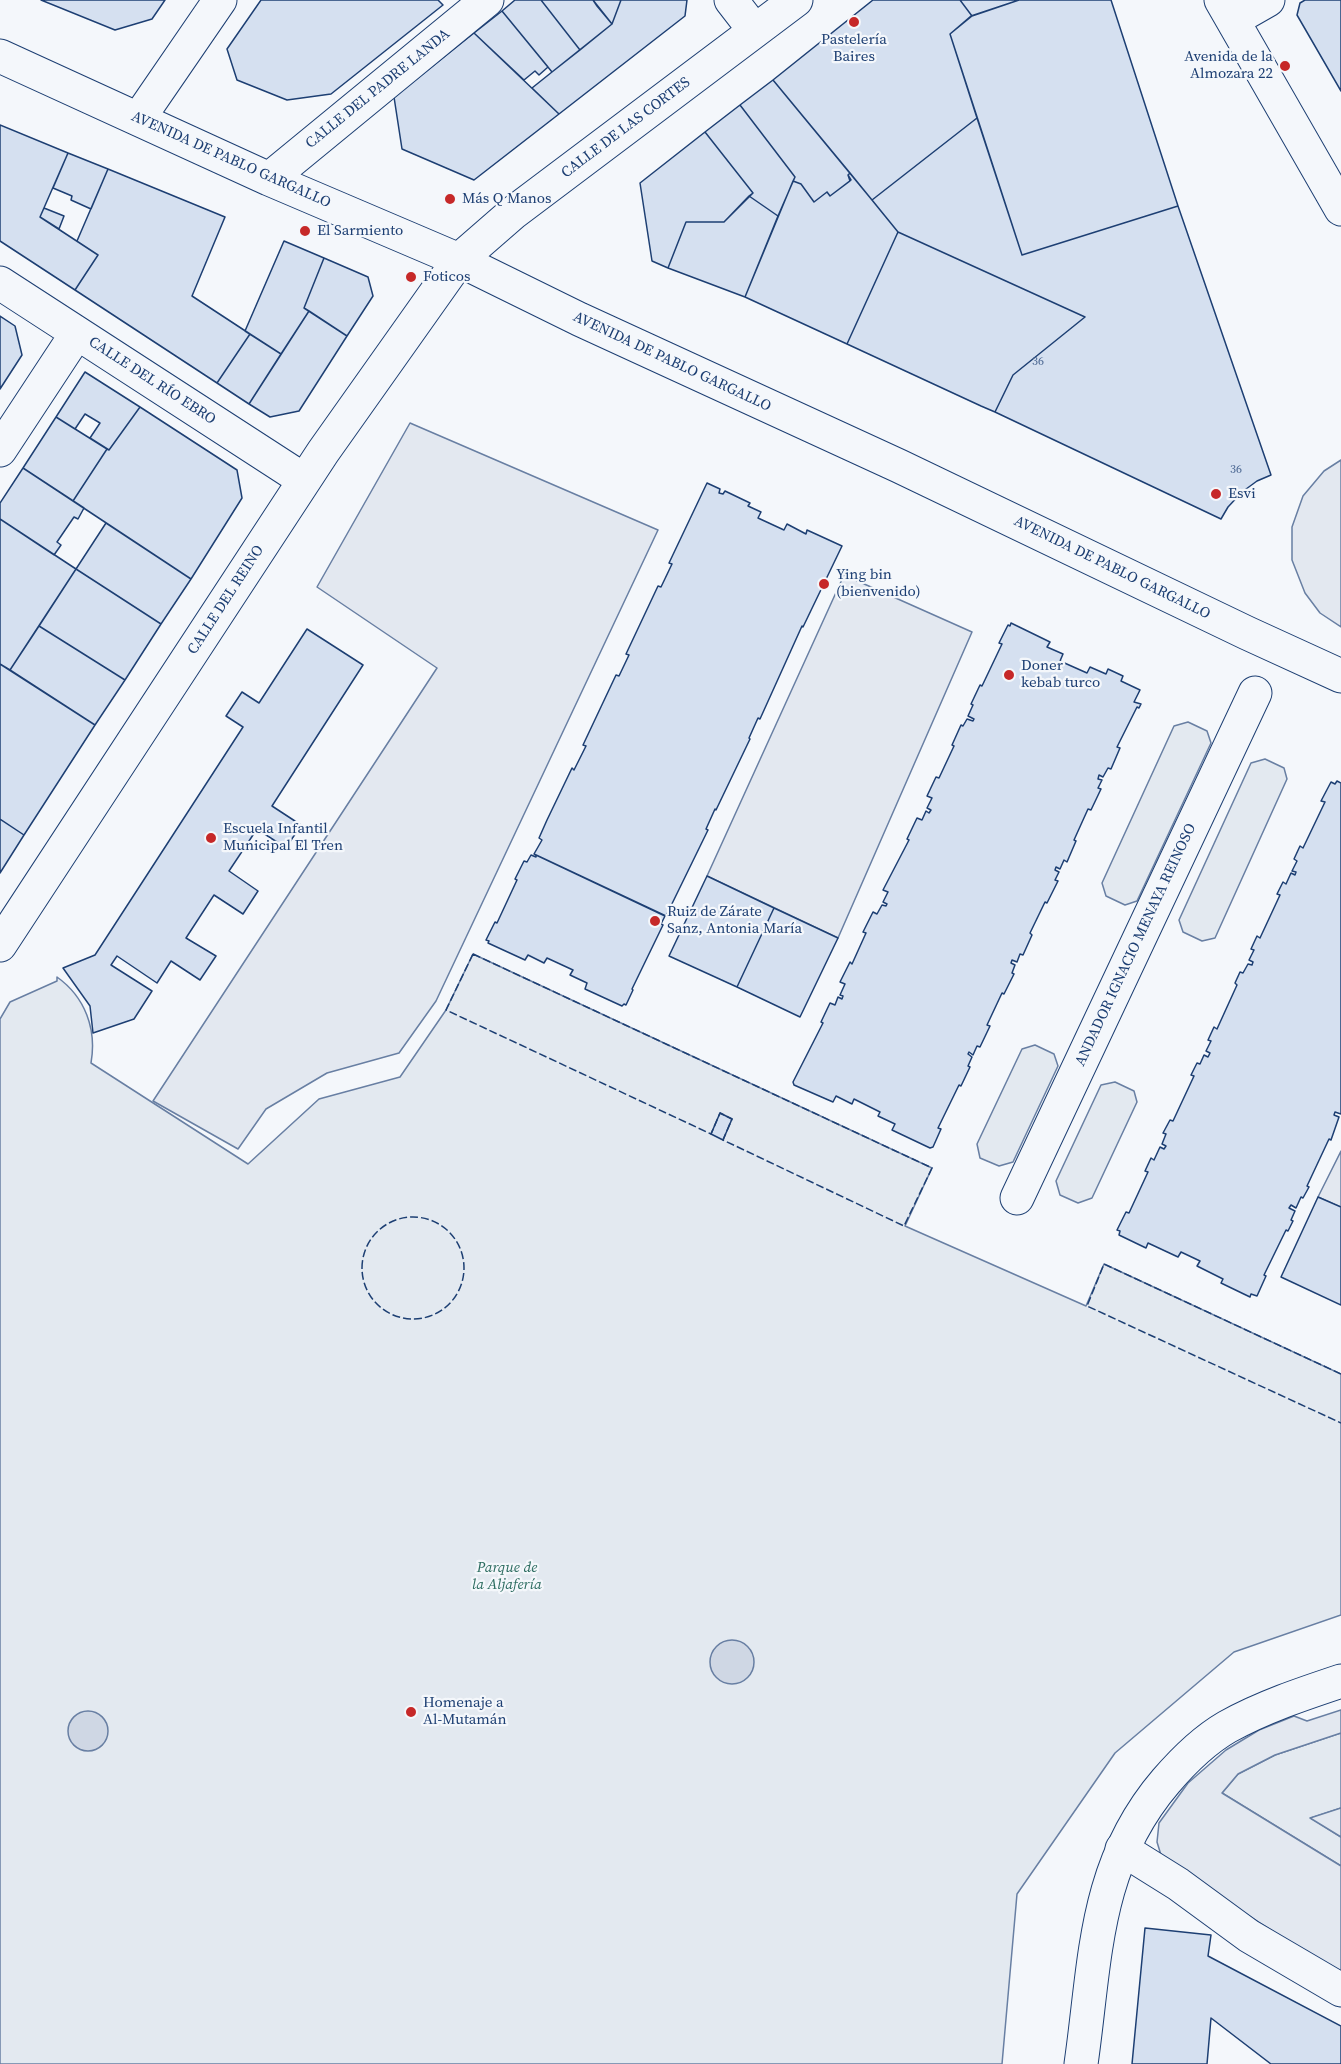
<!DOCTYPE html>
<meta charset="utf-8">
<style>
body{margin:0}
canvas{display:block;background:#f4f7fb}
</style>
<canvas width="1341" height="2064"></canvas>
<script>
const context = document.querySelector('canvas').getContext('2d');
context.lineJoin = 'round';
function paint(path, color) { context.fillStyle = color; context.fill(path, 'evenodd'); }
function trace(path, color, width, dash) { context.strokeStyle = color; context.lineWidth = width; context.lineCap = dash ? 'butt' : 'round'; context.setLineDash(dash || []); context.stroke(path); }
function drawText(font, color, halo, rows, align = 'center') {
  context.font = font + ' "Source Serif 4",serif'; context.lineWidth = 4.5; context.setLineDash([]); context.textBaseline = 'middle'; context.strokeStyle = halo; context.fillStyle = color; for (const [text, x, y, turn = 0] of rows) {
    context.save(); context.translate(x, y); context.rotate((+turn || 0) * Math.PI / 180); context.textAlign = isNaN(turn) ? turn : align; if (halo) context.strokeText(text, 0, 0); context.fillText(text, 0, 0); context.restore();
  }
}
const green = new Path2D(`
 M 1188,722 L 1207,731 L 1211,743 L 1137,901 L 1125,905 L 1106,896 L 1102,883 L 1174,726 Z
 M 1265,759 L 1284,768 L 1287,779 L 1215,938 L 1202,941 L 1183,932 L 1179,920 L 1251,763 Z
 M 473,954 L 932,1168 L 905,1226 L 1086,1306 L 1104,1264 L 1341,1374 L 1341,1615 L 1234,1652 L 1115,1753 L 1017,1894 L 1002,2064 L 0,2064 L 0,1019 L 10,1002 L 57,981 L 57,977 C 85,997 97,1029 91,1063 L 248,1164 L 319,1099 L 400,1077 L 446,1010 Z
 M 1035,1045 L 1054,1054 L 1058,1066 L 1013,1162 L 999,1166 L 980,1158 L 977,1144 L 1022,1049 Z
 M 1115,1082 L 1134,1091 L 1137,1102 L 1092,1198 L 1078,1203 L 1060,1195 L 1056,1181 L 1101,1085 Z
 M 1341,1733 L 1341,1808 L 1311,1818 L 1341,1837 L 1341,1866 L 1222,1793 L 1238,1774 L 1275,1755 Z`);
const parking = new Path2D(`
 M 410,423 L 658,530 L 436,1001 L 399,1053 L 327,1073 L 266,1109 L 238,1149 L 153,1101 L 437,668 L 317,587 Z
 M 1341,460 L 1341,627 L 1320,613 L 1305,593 L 1292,560 L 1292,527 L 1303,496 L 1324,471 Z
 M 844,575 L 972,632 L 838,938 L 707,876 Z
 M 1341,1151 L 1341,1207 L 1318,1197 Z
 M 1341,1710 L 1341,1733 L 1275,1755 L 1238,1774 L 1222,1793 L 1341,1866 L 1341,1975 L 1174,1868 L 1161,1855 L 1157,1842 L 1159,1823 L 1188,1783 L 1226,1750 L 1259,1730 L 1294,1716 L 1307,1721 Z
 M 1341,1808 L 1341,1837 L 1310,1818 Z`);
const water = new Path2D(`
 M710 1662a22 22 0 1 1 44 0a22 22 0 1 1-44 0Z
 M68 1731a20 20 0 1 1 40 0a20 20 0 1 1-40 0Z`);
const building = new Path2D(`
 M 41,0 L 165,0 L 152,19 L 115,30 Z
 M 261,0 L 438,0 L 443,5 L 331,94 L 287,100 L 237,80 L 227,49 Z
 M 515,0 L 541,0 L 580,50 L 552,72 L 502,11 Z
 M 541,0 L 593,0 L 612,24 L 580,50 Z
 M 593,0 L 621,0 L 612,24 L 597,6 Z
 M 621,0 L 687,0 L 685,16 L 559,114 L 532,88 L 612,24 Z
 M 873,0 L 960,0 L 972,16 L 950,34 L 977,118 L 872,200 L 773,80 Z
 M 960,0 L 1019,0 L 972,16 Z
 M 1019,0 L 1111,0 L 1178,206 L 1022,255 L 950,34 L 971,16 Z
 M 1305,0 L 1341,0 L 1341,91 L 1297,15 L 1300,3 Z
 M 502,11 L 548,67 L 539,75 L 535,71 L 524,80 L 474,33 Z
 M 474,33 L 559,114 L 474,180 L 402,149 L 394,97 Z
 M 773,80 L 850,173 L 848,175 L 851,180 L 830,196 L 827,192 L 814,202 L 801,184 L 793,181 L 795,177 L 740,105 Z
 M 740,105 L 795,177 L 778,216 L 749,196 L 753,193 L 705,132 Z
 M 977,118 L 1022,255 L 1178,206 L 1271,475 L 1257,481 L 1242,492 L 1228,507 L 1221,519 L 995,412 L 1013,375 L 1085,317 L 898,232 L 872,200 Z
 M 0,125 L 68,153 L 40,217 L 98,255 L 75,290 L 0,241 Z
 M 705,132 L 753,193 L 724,222 L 686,222 L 668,268 L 652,261 L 640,183 Z
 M 68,153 L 108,169 L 91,209 L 71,200 L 72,196 L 53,188 Z
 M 108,169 L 225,217 L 192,296 L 250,334 L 217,383 L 75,290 L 98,255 L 77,241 Z
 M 850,173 L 898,232 L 847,344 L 745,297 L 793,181 L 801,184 L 814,202 L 827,192 L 830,196 L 850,181 L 848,175 Z
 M 749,196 L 778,216 L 745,297 L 668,268 L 686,222 L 724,222 Z
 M 44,208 L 64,216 L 59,229 L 40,217 Z
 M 898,232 L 1085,317 L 1013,375 L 995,412 L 981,406 L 847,344 Z
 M 284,241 L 324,258 L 304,308 L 309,311 L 281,354 L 245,331 Z
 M 324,258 L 368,277 L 373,296 L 347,336 L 304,308 Z
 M 309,311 L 347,336 L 299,411 L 270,417 L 249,404 Z
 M 0,316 L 15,326 L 22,355 L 0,389 Z
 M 250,334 L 281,354 L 249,404 L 217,383 Z
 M 85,372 L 140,407 L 109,450 L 90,438 L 100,423 L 85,414 L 75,429 L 56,417 Z
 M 140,407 L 237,470 L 242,498 L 191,579 L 73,501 L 107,449 L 109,450 Z
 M 56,417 L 107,449 L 73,501 L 23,468 Z
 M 23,468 L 84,508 L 78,519 L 74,517 L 57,542 L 61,545 L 54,555 L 0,519 L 0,503 Z
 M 707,483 L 720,489 L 719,493 L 723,494 L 725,491 L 750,503 L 748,506 L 761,512 L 758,518 L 784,530 L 787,524 L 806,534 L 807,530 L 842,546 L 803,627 L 802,626 L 760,719 L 758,718 L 749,738 L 750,739 L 716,810 L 715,809 L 706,829 L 708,830 L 666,916 L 534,854 L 542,840 L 539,838 L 547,820 L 572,768 L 574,770 L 586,746 L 583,745 L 616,675 L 619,676 L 629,655 L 626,654 L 658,586 L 661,587 L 672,564 L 669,563 Z
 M 0,519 L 76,569 L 10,670 L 0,664 Z
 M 106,523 L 191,579 L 161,624 L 76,569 Z
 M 76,569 L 161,624 L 125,680 L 39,626 Z
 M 1011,623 L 1050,642 L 1047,647 L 1063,654 L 1060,661 L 1087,673 L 1090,667 L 1106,674 L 1108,669 L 1123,676 L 1121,681 L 1140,690 L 1134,702 L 1141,704 L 1139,708 L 1137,707 L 1117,747 L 1120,748 L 1111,769 L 1108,768 L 1103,777 L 1099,775 L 1098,779 L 1102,780 L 1098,788 L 1101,789 L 1091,810 L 1088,809 L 1074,840 L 1076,841 L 1067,862 L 1064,860 L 1060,869 L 1056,867 L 1055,870 L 1059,872 L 1055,880 L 1058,881 L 1047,903 L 1045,902 L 1030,933 L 1032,935 L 1023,955 L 1020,954 L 1017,962 L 1012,960 L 1011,963 L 1015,965 L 1012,973 L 1014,974 L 1004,994 L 1002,993 L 987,1025 L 990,1026 L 980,1047 L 977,1046 L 973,1055 L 969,1052 L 968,1054 L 972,1057 L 968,1066 L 970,1067 L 961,1086 L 959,1085 L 938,1128 L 941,1129 L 933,1147 L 930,1148 L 892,1130 L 895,1124 L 878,1116 L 880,1112 L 854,1099 L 852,1104 L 836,1096 L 833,1102 L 794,1085 L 793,1082 L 823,1023 L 821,1022 L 830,1003 L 835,1005 L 838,997 L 842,999 L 843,996 L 840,995 L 845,984 L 840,982 L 850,962 L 852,964 L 866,933 L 863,932 L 873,912 L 877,914 L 882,905 L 886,906 L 887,904 L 883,902 L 888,892 L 883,890 L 909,840 L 907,839 L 917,818 L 922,820 L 926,811 L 929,813 L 931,810 L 927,808 L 932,798 L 927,796 L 936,777 L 939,778 L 954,746 L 952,745 L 961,725 L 963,726 L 967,719 L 973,721 L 974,719 L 968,716 L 973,705 L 971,704 L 980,685 L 982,686 L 1002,644 L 999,643 L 1008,625 L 1010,626 Z
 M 39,626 L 125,680 L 95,725 L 10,670 Z
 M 307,629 L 363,665 L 272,806 L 301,825 L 286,848 L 257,829 L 229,871 L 258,891 L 243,914 L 214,895 L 186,938 L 216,956 L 200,980 L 171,961 L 157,983 L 117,956 L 111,965 L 152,991 L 134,1019 L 93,1033 L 90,1006 L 63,968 L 95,955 L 243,727 L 226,716 L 242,692 L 259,703 Z
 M 0,664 L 95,725 L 24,835 L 0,819 Z
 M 1337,781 L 1341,783 L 1341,1114 L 1335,1112 L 1334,1115 L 1339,1117 L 1331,1140 L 1329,1139 L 1307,1186 L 1309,1187 L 1303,1198 L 1301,1197 L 1296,1208 L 1291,1205 L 1289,1208 L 1295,1211 L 1291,1220 L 1293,1221 L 1288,1231 L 1286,1230 L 1264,1275 L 1266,1276 L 1257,1296 L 1251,1294 L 1250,1297 L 1221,1283 L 1223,1279 L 1197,1266 L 1200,1261 L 1181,1252 L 1178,1257 L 1148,1243 L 1146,1248 L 1119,1235 L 1120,1231 L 1117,1230 L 1126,1212 L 1129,1213 L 1148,1172 L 1145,1171 L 1151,1158 L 1154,1160 L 1160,1147 L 1164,1149 L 1166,1146 L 1162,1144 L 1166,1134 L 1163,1133 L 1170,1120 L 1173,1121 L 1194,1076 L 1191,1075 L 1197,1063 L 1200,1064 L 1204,1055 L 1208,1057 L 1210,1053 L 1206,1051 L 1211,1041 L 1208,1040 L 1214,1027 L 1217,1029 L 1237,985 L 1235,983 L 1240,972 L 1243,973 L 1248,964 L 1252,965 L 1253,962 L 1249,960 L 1254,950 L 1251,949 L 1257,936 L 1260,938 L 1280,895 L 1277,894 L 1283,882 L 1286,884 L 1291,873 L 1295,875 L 1296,872 L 1292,871 L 1297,861 L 1294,859 L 1300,846 L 1303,848 L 1325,802 L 1321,801 L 1331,782 L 1335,784 Z
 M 0,819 L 24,835 L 0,873 Z
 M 531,855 L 536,857 L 536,855 L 665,916 L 661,924 L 663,925 L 632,989 L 633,990 L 626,1005 L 624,1004 L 622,1006 L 585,989 L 587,983 L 570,975 L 573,970 L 547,958 L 544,963 L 528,955 L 525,960 L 488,943 L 489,941 L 486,940 L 495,922 L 497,923 L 517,880 L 515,879 L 524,861 L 527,862 Z
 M 707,876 L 774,908 L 737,987 L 669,956 Z
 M 774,908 L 838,938 L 800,1017 L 737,987 Z
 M 720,1113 L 732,1119 L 723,1140 L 711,1134 Z
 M 1318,1197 L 1341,1207 L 1341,1305 L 1281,1277 Z
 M 1145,1928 L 1211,1935 L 1208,1956 L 1341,2026 L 1341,2064 L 1271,2064 L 1211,2018 L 1207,2064 L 1132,2064 Z`);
const minor = new Path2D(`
 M 731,0 L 755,31
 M 1221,0 L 1341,209
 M 1233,20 L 1268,0
 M 0,56 L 269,179 L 459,260 L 579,319 L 899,466 L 1247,633 L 1341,676
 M 139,118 L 220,0
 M 269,179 L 487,0
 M 0,283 L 304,480
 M 0,450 L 77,333
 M 0,945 L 323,452 L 459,260 L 513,213 L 796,0
 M 1017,1198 L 1255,693
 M 1122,1849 L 1178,1884 L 1249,1936 L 1341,1990`);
const major = new Path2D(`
 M 1081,2064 C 1096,1960 1093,1866 1166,1781 C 1184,1760 1203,1741 1227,1727 C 1263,1707 1302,1694 1341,1681`);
const fence = new Path2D(`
 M 473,954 L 932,1168 L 904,1226 L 723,1140 L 732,1119 L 720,1113 L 711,1134 L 446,1010 Z
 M362 1268a51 51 0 1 1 102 0a51 51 0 1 1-102 0Z
 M 1341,1374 L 1104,1264 L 1087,1306 L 1341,1423`);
const markers = [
 [854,22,6,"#c62828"],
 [1285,66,6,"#c62828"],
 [450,199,6,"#c62828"],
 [305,231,6,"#c62828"],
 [411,277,6,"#c62828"],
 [1216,494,6,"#c62828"],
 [824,584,6,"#c62828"],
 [1009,675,6,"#c62828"],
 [211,838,6,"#c62828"],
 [655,921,6,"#c62828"],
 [411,1712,6,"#c62828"]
];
const numberNames = [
 ["36",1038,362],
 ["36",1236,470]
];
const poiNames = [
 ["Pastelería",854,40,"center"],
 ["Baires",854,57,"center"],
 ["Avenida de la",1273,57,"right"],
 ["Almozara 22",1273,74,"right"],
 ["Más Q Manos",462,199],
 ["El Sarmiento",317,231],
 ["Foticos",423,277],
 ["Esvi",1228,494],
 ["Ying bin",836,575],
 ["(bienvenido)",836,592],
 ["Doner",1021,666],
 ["kebab turco",1021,683],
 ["Escuela Infantil",223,829],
 ["Municipal El Tren",223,846],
 ["Ruiz de Zárate",667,912],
 ["Sanz, Antonia María",667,929],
 ["Homenaje a",423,1703],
 ["Al-Mutamán",423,1720]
];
const streetNames = [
 ["CALLE DEL PADRE LANDA",378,89,-39],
 ["CALLE DE LAS CORTES",626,128,-37],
 ["AVENIDA DE PABLO GARGALLO",231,160,24],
 ["AVENIDA DE PABLO GARGALLO",672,362,25],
 ["CALLE DEL RÍO EBRO",152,381,33],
 ["AVENIDA DE PABLO GARGALLO",1112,568,26],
 ["CALLE DEL REINO",226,600,-57],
 ["ANDADOR IGNACIO MENAYA REINOSO",1136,945,-65]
];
const parkNames = [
 ["Parque de",507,1568],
 ["la Aljafería",507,1585]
];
paint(green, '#e3e9f0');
trace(green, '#687fa3', 1.5);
paint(parking, '#e3e8f0');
trace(parking, '#687fa3', 1.5);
paint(water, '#cfd7e4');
trace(water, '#687fa3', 1.5);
paint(building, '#d5e0f0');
trace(building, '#1d3f73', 1.5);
trace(minor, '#1d3f73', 35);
trace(major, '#1d3f73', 35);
trace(minor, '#f4f7fb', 33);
trace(major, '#f4f7fb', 33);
trace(fence, '#1d3f73', 1.5, [8, 3]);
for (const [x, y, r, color] of markers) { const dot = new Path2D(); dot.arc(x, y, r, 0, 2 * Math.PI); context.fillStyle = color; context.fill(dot); trace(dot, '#f4f7fb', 2); }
drawText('12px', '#4b6792', null, numberNames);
drawText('15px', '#1d3f73', '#f4f7fb', poiNames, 'left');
drawText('15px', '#1d3f73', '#f4f7fb', streetNames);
drawText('italic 15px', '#2c6c60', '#f4f7fb', parkNames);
</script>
